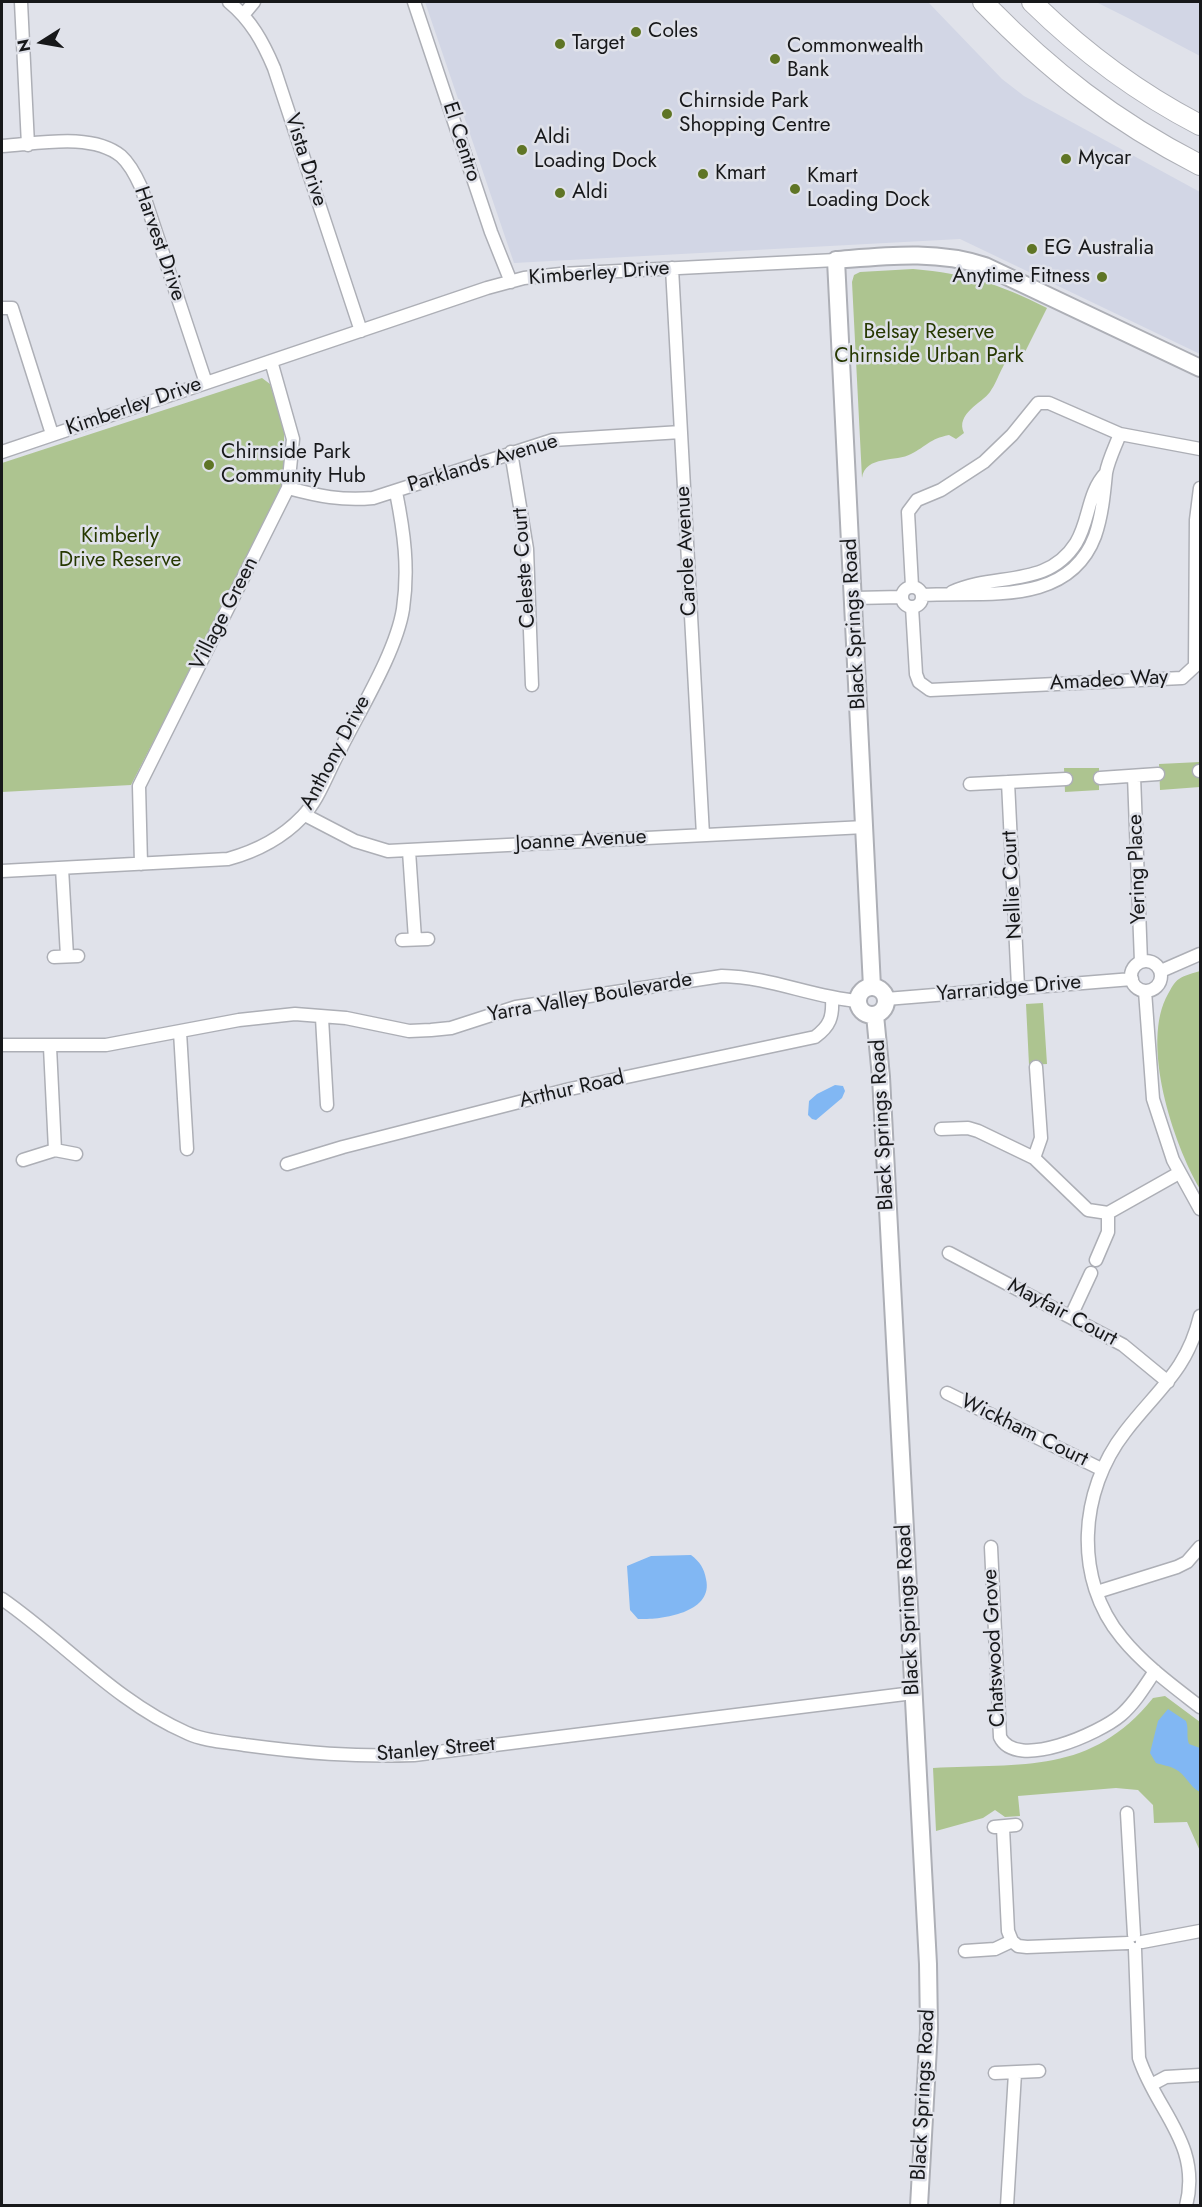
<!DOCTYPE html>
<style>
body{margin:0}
#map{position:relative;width:1202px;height:2207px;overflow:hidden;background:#e0e2ea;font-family:Jost,sans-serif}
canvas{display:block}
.frame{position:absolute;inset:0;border:3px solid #17181a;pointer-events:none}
.north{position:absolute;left:12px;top:12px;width:60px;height:60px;-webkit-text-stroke:4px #e0e2ea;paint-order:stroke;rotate:259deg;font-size:16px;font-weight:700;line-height:24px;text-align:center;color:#17181a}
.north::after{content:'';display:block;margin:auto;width:21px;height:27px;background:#17181a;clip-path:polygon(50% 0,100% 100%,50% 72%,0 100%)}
</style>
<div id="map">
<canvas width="1202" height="2207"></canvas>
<div class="frame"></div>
<div class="north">N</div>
</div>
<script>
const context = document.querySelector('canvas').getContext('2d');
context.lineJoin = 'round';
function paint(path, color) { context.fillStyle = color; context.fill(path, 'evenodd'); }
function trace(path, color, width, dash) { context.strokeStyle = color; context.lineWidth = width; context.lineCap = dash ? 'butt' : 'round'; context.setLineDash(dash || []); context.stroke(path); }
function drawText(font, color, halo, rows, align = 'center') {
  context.font = font + ' Jost,sans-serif'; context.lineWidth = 5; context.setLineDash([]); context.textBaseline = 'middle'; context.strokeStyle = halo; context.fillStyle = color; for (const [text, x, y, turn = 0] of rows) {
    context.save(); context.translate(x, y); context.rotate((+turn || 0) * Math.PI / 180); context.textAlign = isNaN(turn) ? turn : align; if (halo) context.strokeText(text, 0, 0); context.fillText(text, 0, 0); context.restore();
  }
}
const built = new Path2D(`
 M 425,2 L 928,2 L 1002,79 L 1024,96 L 1200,192 L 1200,354 L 960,239 L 514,263 Z
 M 1096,2 L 1200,2 L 1200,56 L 1128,18 Z`);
const green = new Path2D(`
 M 913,269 C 968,274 997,283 1047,308 L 1025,352 L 1016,352 C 1001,362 1000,378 990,392 C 982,403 955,414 964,433 L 956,439 L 949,435 C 929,439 927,446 911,454 C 897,462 865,455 862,478 L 852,282 L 854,275 L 860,272 Z
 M 262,378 L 270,384 L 284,427 L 284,487 L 131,785 L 2,792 L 2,463 Z
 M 1200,762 L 1200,787 L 1160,790 L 1159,764 Z
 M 1064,768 L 1099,768 L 1099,790 L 1065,792 Z
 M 1200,971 L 1200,1189 C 1173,1143 1140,1043 1168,994 C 1171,989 1174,982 1179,979 C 1185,975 1194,973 1200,971 Z
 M 1043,1003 L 1047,1064 L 1029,1065 L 1026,1004 Z
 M 1165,1696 L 1200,1722 L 1200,1851 L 1187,1822 L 1154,1823 L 1153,1805 L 1138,1790 L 1116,1788 L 1018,1796 L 1020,1816 L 1005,1817 L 995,1810 L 983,1818 L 936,1831 L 933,1768 C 1023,1763 1091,1775 1153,1698 Z`);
const water = new Path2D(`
 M 835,1085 L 843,1086 L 845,1091 L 842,1098 L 816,1120 L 812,1119 L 808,1115 L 809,1101 L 817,1094 Z
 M 691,1555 C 700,1562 704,1568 706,1579 C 714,1613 661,1620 638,1619 L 630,1610 L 627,1566 L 651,1556 Z
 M 1168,1709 L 1186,1721 C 1189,1729 1186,1736 1189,1744 L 1200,1748 L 1200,1792 C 1189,1787 1186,1774 1175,1769 C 1170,1766 1162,1765 1156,1763 L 1150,1753 L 1158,1721 Z`);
const minor = new Path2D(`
 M 21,2 L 28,145
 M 229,2 C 251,20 263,42 274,68 L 361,331
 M 414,2 L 491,232 L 511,282
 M 244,14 L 254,2
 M 2,146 C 37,144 91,132 121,156 C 130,164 136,176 141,187 L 206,383
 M 672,268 L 703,835
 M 2,308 L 12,308 L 52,434
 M 2,452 L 487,288 L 524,278 L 561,274 L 836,260
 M 511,452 L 527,549 L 532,685
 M 288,488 C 318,496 342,501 373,498 L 553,440 L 681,432
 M 912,586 L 908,512 L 917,500 L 941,490 L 984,462 L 1012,435 L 1038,403 L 1049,403 L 1120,434 L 1200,449
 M902 597a10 10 0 1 1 20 0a10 10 0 1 1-20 0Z
 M 952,592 C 995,572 1047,589 1076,543 C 1090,520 1087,493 1106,473
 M 922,595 C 982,591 1068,608 1095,536 C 1102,516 1104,494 1106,473 C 1108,461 1115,447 1120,434
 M 854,598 L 902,597
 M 912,607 L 916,674 L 919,682 L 930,690 L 1182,678 L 1195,666 L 1196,520 L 1200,488
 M 1199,771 L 1200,771
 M 1134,776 L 1141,962
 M 1100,778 L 1158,774
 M 1008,782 L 1018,987
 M 970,784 L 1066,779
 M 305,815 L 355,841 L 388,851 L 865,827
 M 409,851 L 415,939
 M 141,864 L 139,786 L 288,488 L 293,439 L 271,361
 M 62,868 L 67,956
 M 2,871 L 228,859 C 257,851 281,839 302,817 C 318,801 327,774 338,754 C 358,713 396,653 403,609 C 409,568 404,532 396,492
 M 402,940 L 428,939
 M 54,957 L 78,956
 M1131 976a15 15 0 1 1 30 0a15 15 0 1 1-30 0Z
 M 1161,971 L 1200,954
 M 1145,991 L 1153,1099 L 1173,1160 L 1200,1209
 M 886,999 L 1132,979
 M 322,1018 L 327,1105
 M 180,1032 L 187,1149
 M 2,1045 L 106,1045 L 239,1020 L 295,1014 L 346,1018 L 409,1031 L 431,1030 L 451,1028 L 516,1007 L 722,976 C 772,977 810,997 858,1001
 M 50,1047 L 55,1150
 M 941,1129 L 968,1128 L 978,1131 L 1034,1158 L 1088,1210 L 1108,1213 L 1179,1173
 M 1034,1158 L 1041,1138 L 1036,1067
 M 23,1160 L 55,1150 L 76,1154
 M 287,1164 L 343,1147 L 570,1089 L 815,1037 C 830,1026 833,1017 832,999
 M 949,1253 L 1123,1345 L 1168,1382
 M 1096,1260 L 1108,1232 L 1108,1213
 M 1071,1316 L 1091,1273
 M 1200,1316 C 1187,1371 1157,1390 1125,1432 C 1079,1491 1073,1579 1122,1638 C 1144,1665 1173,1686 1200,1707
 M 947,1393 L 1101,1469
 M 991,1547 L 1000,1737 C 1016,1771 1100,1733 1121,1715 C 1135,1703 1145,1686 1155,1671
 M 1097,1592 L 1177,1567 L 1187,1562 L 1200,1547
 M 2,1599 C 64,1642 116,1702 187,1733 C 204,1741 226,1742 245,1745 C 305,1753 353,1757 414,1755 L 913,1693
 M 1127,1813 L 1134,1935
 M 994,1827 L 1016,1825
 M 1003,1828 L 1008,1931 L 1012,1941
 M 1012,1941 L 1018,1946 L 1027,1947 L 1128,1943
 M 1142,1942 L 1200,1931
 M 1135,1949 L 1139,2058 C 1156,2111 1202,2144 1186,2206
 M 965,1951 L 995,1949 L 1012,1941
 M 995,2073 L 1039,2071
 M 1151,2085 L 1166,2077 L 1200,2075
 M 1007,2206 L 1015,2073`);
const secondary = new Path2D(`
 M 872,987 L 836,260 C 887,256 936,250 985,266 L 1200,368
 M858 1001a14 14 0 1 1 28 0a14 14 0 1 1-28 0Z
 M 875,1015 L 881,1077 L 928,1964 L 929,2029 L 919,2206`);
const trunk = new Path2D(`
 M 983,2 C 1050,71 1114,121 1200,165
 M 1032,2 C 1082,51 1138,93 1200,125`);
const markers = [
 [636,32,6,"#5f7525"],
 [560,44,6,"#5f7525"],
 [775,59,6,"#5f7525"],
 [667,114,6,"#5f7525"],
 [522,150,6,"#5f7525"],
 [1066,159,6,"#5f7525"],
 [703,174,6,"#5f7525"],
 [795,189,6,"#5f7525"],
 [560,193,6,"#5f7525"],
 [1032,249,6,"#5f7525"],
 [1102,277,6,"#5f7525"],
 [209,465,6,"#5f7525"]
];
const poiNames = [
 ["Coles",648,32],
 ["Target",572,44],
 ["Commonwealth",787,47],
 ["Bank",787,71],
 ["Chirnside Park",679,102],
 ["Shopping Centre",679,126],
 ["Aldi",534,138],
 ["Loading Dock",534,162],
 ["Mycar",1078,159],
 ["Kmart",715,174],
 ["Kmart",807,177],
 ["Loading Dock",807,201],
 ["Aldi",572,193],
 ["EG Australia",1044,249],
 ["Anytime Fitness",1090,277,"right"],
 ["Chirnside Park",221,453],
 ["Community Hub",221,477]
];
const streetNames = [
 ["El Centro",461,142,72],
 ["Vista Drive",305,160,72],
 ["Harvest Drive",159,244,71],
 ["Kimberley Drive",599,274,-4],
 ["Kimberley Drive",134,407,-19],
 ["Parklands Avenue",483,464,-17],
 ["Carole Avenue",687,551,-93],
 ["Celeste Court",525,568,-94],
 ["Village Green",225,614,-63],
 ["Black Springs Road",855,624,-93],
 ["Amadeo Way",1109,681,-3],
 ["Anthony Drive",336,753,-62],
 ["Joanne Avenue",581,841,-3],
 ["Yering Place",1138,869,-92],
 ["Nellie Court",1013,885,-93],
 ["Yarraridge Drive",1009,989,-5],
 ["Yarra Valley Boulevarde",590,998,-10],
 ["Arthur Road",572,1090,-13],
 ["Black Springs Road",883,1125,-93],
 ["Mayfair Court",1062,1313,28],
 ["Wickham Court",1024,1431,26],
 ["Black Springs Road",909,1610,-93],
 ["Chatswood Grove",995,1648,-93],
 ["Stanley Street",436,1750,-5],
 ["Black Springs Road",924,2095,-87]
];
const parkNames = [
 ["Belsay Reserve",929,333],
 ["Chirnside Urban Park",929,357],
 ["Kimberly",120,537],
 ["Drive Reserve",120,561]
];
paint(built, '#d2d6e5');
paint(green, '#adc490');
paint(water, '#81b7f3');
trace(minor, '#adafb6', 15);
trace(secondary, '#adafb6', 20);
trace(trunk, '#adafb6', 22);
trace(minor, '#fff', 12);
trace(secondary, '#fff', 16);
trace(trunk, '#fff', 20);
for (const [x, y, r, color] of markers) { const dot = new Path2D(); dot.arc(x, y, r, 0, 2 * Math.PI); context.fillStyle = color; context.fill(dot); trace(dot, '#e0e2ea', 2); }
drawText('21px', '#17181a', '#e0e2ea', poiNames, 'left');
drawText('21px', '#17181a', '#e0e2ea', streetNames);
drawText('21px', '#263801', '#e0e2ea', parkNames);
</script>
